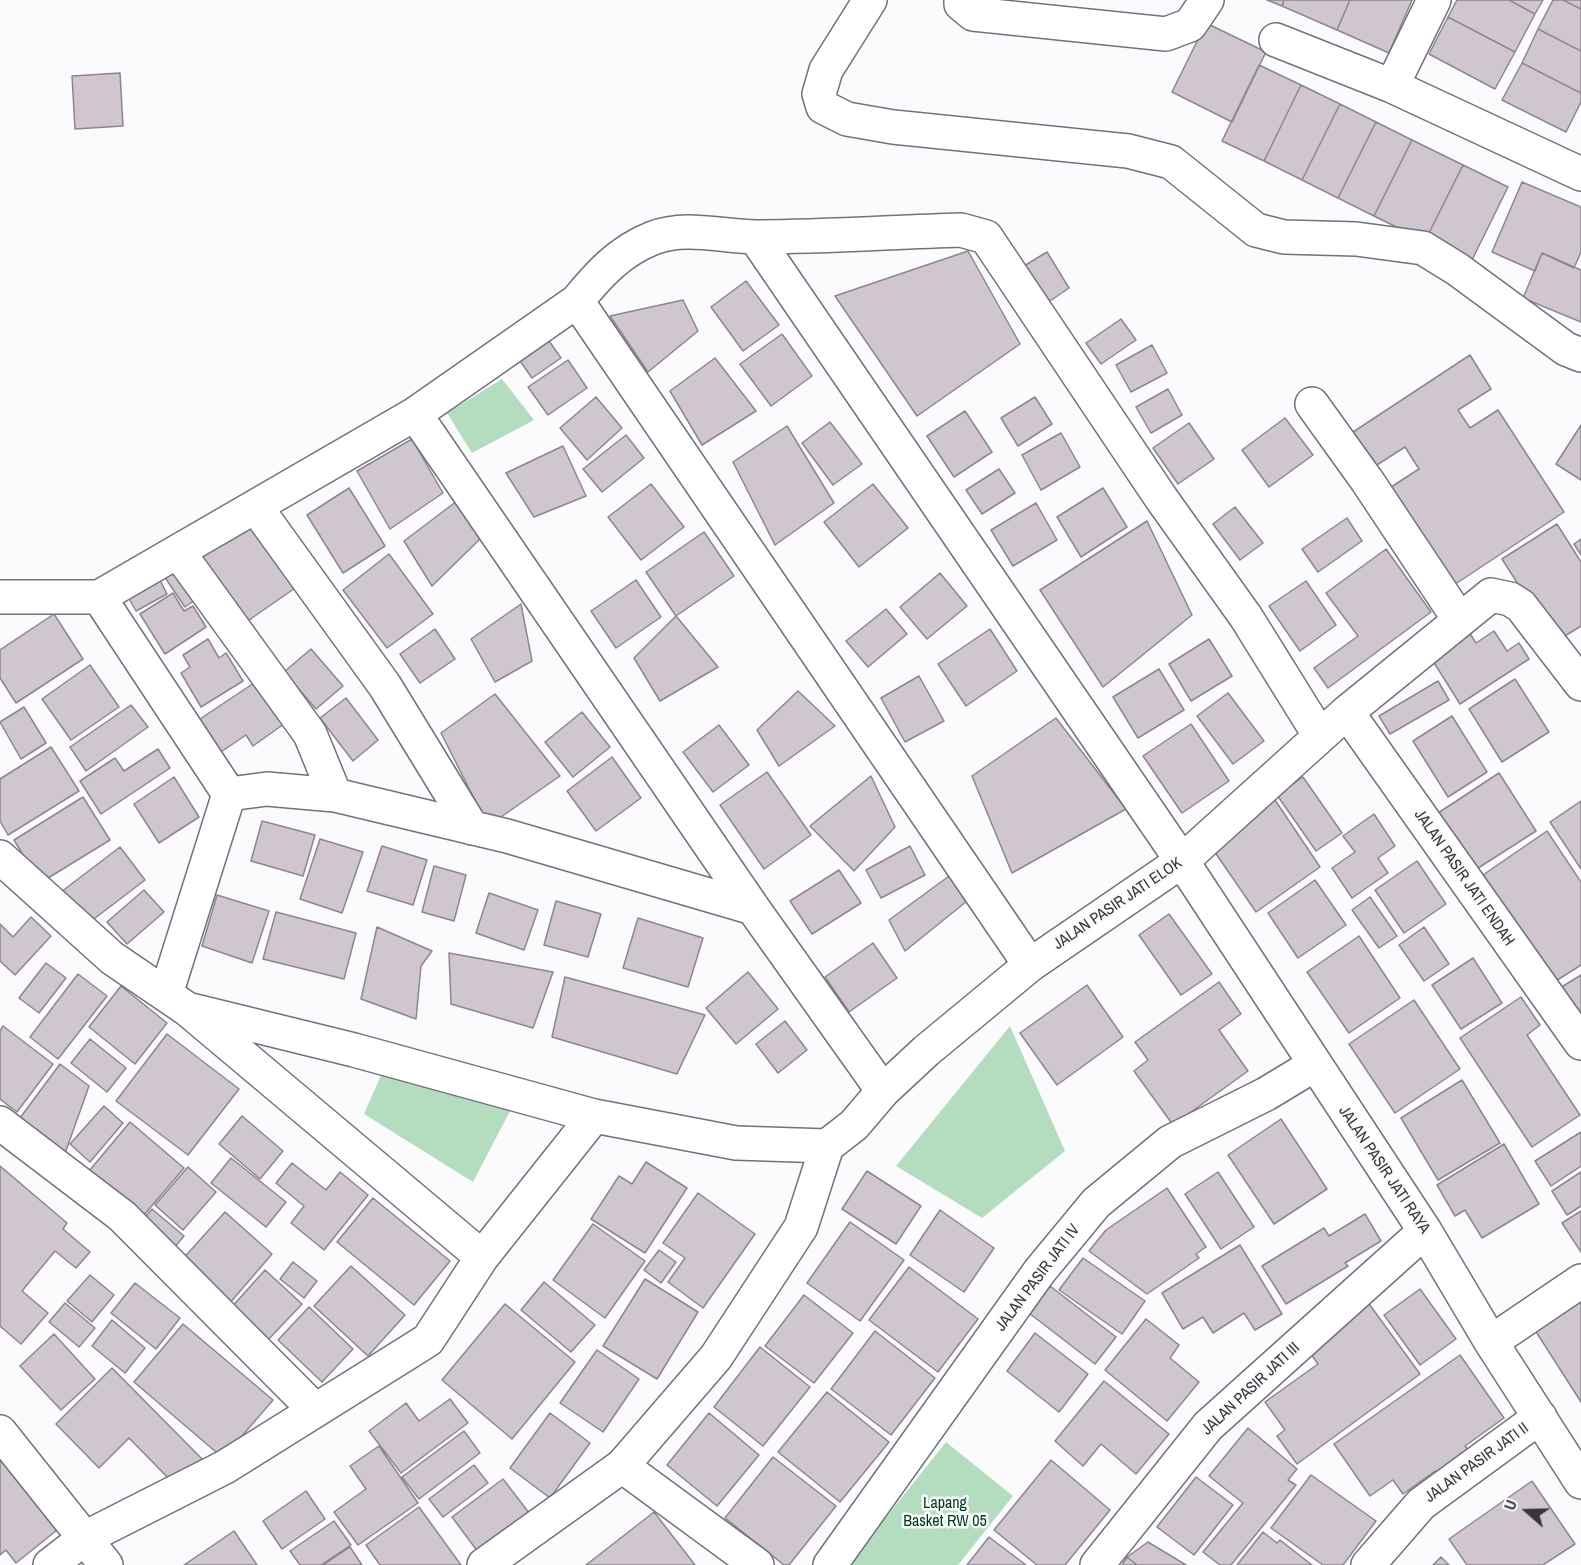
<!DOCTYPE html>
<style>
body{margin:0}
#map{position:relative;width:1581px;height:1565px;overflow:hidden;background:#fbfbfe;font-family:"Archivo Narrow",sans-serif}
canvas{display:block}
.north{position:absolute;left:1497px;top:1481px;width:60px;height:60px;-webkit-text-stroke:4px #fbfbfe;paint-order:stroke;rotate:290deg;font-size:16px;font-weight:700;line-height:24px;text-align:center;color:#36373b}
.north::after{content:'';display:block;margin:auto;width:21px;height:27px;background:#36373b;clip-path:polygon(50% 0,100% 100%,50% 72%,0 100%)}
</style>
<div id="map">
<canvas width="1581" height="1565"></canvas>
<div class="north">U</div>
</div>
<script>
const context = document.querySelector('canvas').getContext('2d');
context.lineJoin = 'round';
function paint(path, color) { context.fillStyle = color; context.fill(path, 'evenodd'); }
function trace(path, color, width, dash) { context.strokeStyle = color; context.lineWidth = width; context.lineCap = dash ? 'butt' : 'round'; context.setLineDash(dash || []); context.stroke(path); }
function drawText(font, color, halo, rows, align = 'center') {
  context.font = font + ' "Archivo Narrow",sans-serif'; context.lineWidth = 5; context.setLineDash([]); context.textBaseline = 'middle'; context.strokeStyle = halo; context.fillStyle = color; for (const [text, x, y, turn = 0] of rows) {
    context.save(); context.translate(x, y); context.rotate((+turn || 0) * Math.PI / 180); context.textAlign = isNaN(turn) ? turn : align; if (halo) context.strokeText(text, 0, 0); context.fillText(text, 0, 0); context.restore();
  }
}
const green = new Path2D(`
 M 502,379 L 534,420 L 472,453 L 447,413 Z
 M 1010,1026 L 1065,1151 L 982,1218 L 896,1166 Z
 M 386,1064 L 510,1111 L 473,1182 L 364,1114 Z
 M 946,1442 L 1013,1496 L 958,1565 L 848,1565 Z`);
const building = new Path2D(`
 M 1267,0 L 1284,0 L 1282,6 Z
 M 1284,0 L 1350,0 L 1337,30 L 1282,6 Z
 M 1350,0 L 1412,0 L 1389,53 L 1337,30 Z
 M 1457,0 L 1509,0 L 1535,14 L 1515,52 L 1448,17 Z
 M 1509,0 L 1543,0 L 1535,14 Z
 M 1553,0 L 1563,0 L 1581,9 L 1581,51 L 1538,29 Z
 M 1563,0 L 1581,0 L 1581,9 Z
 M 1448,17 L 1515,52 L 1495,89 L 1429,54 Z
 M 1206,23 L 1266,52 L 1232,122 L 1172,92 Z
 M 1538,29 L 1581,51 L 1581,93 L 1522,63 Z
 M 1522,63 L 1581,93 L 1581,102 L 1566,132 L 1502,100 Z
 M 1259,65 L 1301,85 L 1264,161 L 1222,141 Z
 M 120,73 L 123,126 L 75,129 L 72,76 Z
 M 1301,85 L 1340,104 L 1302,180 L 1264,161 Z
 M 1340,104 L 1376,122 L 1338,198 L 1302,180 Z
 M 1376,122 L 1412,140 L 1374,216 L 1338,198 Z
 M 1412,140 L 1463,165 L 1425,241 L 1374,216 Z
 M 1463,165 L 1508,187 L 1470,264 L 1425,241 Z
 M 1522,182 L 1581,207 L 1581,252 L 1574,268 L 1542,253 L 1535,271 L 1492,252 Z
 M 968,251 L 1020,344 L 917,416 L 835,296 Z
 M 1047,252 L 1069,288 L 1047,303 L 1024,266 Z
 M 1542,253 L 1581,270 L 1581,322 L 1523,298 Z
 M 746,281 L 779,325 L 743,351 L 711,307 Z
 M 683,300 L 698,331 L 648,372 L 610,316 Z
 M 1121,319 L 1136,340 L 1101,364 L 1086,343 Z
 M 782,334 L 812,376 L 771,406 L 740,364 Z
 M 547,338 L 561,358 L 532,378 L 518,358 Z
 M 1152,345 L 1167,373 L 1131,392 L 1116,365 Z
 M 1470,355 L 1491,389 L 1458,410 L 1470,428 L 1498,410 L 1564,512 L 1454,585 L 1391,487 L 1419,469 L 1405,447 L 1369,470 L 1347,436 Z
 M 715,358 L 756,411 L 702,445 L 670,391 Z
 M 568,360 L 587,388 L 548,415 L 528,387 Z
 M 1168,389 L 1182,415 L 1151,433 L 1136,407 Z
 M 596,397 L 622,428 L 587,460 L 560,428 Z
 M 1035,397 L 1052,424 L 1018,446 L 1001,418 Z
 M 965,411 L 992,452 L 954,477 L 927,436 Z
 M 1285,418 L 1313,455 L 1269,487 L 1242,450 Z
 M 830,422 L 862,464 L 833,485 L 802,443 Z
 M 1189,423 L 1214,459 L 1178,484 L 1153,448 Z
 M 1581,425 L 1581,480 L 1556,464 Z
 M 787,426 L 834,503 L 775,545 L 733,462 Z
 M 1061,433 L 1080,467 L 1041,490 L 1022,455 Z
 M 626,435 L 644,458 L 602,492 L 583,469 Z
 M 412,439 L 443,493 L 390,529 L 357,471 Z
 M 563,446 L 586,496 L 534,517 L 506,473 Z
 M 999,469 L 1015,493 L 982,514 L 966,490 Z
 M 651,484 L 684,527 L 641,560 L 608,517 Z
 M 873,484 L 908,528 L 859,567 L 824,522 Z
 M 349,488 L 385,546 L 343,573 L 307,515 Z
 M 1103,488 L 1127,527 L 1081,557 L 1057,517 Z
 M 457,501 L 480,539 L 432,586 L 404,541 Z
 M 1036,503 L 1057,540 L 1013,566 L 991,530 Z
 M 1235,507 L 1263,543 L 1240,560 L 1213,524 Z
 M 1347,518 L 1362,541 L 1318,572 L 1302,549 Z
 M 253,521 L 298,586 L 242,625 L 197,561 Z
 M 1147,521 L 1192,615 L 1103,687 L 1040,590 Z
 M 1557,524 L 1581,562 L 1581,626 L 1555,642 L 1502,559 Z
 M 704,532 L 734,576 L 676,616 L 646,572 Z
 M 1581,539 L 1581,555 L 1574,544 Z
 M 1386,549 L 1431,612 L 1328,688 L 1314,668 L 1358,636 L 1326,593 Z
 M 389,554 L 433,614 L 387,648 L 343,590 Z
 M 181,565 L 195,600 L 185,607 L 164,576 Z
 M 940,573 L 967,606 L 927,639 L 900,607 Z
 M 158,576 L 167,594 L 136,611 L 126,593 Z
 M 636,580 L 661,617 L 616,648 L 591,611 Z
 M 1306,581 L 1336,625 L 1300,651 L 1269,606 Z
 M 173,593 L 184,611 L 193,606 L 206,627 L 165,654 L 140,614 Z
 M 521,604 L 532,661 L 495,682 L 471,639 Z
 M 886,609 L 907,634 L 868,667 L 846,641 Z
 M 54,614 L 83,659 L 16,703 L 0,678 L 0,650 Z
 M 676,616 L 718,667 L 660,701 L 634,658 Z
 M 1465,626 L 1476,643 L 1494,631 L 1507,651 L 1519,643 L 1529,659 L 1460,704 L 1426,650 Z
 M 435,629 L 455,659 L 420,683 L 400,654 Z
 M 990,629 L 1017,671 L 966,706 L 938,664 Z
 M 208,639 L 219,658 L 226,653 L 243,681 L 201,707 L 181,673 L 190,667 L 183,655 Z
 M 1209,639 L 1232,676 L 1191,701 L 1169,664 Z
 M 311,649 L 343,686 L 316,709 L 284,672 Z
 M 90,665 L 119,707 L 71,740 L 42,699 Z
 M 1159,669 L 1184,710 L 1138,738 L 1113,697 Z
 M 919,676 L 944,721 L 905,742 L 881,698 Z
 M 263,677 L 291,719 L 253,746 L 246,735 L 218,754 L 197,721 Z
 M 1515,679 L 1549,732 L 1502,762 L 1469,709 Z
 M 1438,681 L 1449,700 L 1390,734 L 1379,716 Z
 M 798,691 L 835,726 L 779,766 L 757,730 Z
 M 1228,693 L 1264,741 L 1233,764 L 1197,716 Z
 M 495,694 L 560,776 L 488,826 L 441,733 Z
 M 346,698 L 378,740 L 353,761 L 320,718 Z
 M 131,705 L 148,727 L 86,771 L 70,747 Z
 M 24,707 L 46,743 L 21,759 L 0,722 Z
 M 582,712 L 610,747 L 573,777 L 545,742 Z
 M 1452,716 L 1487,772 L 1448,797 L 1413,741 Z
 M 1056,718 L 1126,809 L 1012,873 L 972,776 Z
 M 1191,724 L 1229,781 L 1182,813 L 1143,756 Z
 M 719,725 L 749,765 L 713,792 L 683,752 Z
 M 51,747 L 79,791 L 8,835 L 0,821 L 0,779 Z
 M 158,749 L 170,768 L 101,814 L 80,781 L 115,758 L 124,771 Z
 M 612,757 L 641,798 L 596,831 L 567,791 Z
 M 767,772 L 811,835 L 764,869 L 720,805 Z
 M 1499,773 L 1536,831 L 1472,872 L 1435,815 Z
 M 871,776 L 895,827 L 854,871 L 810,826 Z
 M 174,777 L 199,817 L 159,843 L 134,804 Z
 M 1303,777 L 1342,833 L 1316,851 L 1277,795 Z
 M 83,797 L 110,840 L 40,883 L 14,840 Z
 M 1275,800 L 1320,867 L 1256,912 L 1210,845 Z
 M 1581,801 L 1581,869 L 1550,822 Z
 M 1374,814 L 1395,846 L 1378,858 L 1388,873 L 1352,898 L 1332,868 L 1355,852 L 1343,836 Z
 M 262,821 L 315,835 L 303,876 L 251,861 Z
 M 1547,831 L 1581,882 L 1581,965 L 1551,984 L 1480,877 Z
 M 320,839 L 363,852 L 342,913 L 300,899 Z
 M 382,846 L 427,860 L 413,905 L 367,891 Z
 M 910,846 L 925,875 L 881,898 L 866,870 Z
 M 120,847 L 145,880 L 86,925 L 61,892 Z
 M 1417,861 L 1446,904 L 1404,933 L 1375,890 Z
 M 434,866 L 466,875 L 454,921 L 422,912 Z
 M 960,868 L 977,893 L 905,951 L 889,920 Z
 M 839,870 L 861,903 L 812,934 L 790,901 Z
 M 1315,880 L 1346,925 L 1298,958 L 1268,913 Z
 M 144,890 L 164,912 L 127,944 L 107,922 Z
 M 489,893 L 538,910 L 524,950 L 476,933 Z
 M 217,895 L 269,911 L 252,963 L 202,946 Z
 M 1370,897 L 1397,936 L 1379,948 L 1352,910 Z
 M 556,901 L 601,914 L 588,957 L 544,945 Z
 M 276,912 L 356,933 L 344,979 L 263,959 Z
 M 1169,914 L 1212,974 L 1181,995 L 1139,935 Z
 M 31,917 L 51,936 L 15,975 L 0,961 L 0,924 L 13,937 Z
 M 638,918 L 703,938 L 688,987 L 623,968 Z
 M 377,927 L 432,951 L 421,966 L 416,1019 L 361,999 Z
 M 1424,927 L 1449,964 L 1424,981 L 1399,945 Z
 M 1359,936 L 1400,998 L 1349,1033 L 1307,972 Z
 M 873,943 L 897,978 L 849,1012 L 825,977 Z
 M 449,953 L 553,972 L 533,1028 L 451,1004 Z
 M 1473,958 L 1502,1003 L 1461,1029 L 1432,985 Z
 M 46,963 L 66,978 L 39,1013 L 19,998 Z
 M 748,972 L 778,1009 L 736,1044 L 706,1008 Z
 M 78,974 L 107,996 L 58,1059 L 30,1037 Z
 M 1581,975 L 1581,1021 L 1560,988 Z
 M 565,977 L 705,1015 L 677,1074 L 552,1037 Z
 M 1219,982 L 1241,1014 L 1219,1030 L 1248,1071 L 1173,1125 L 1134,1071 L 1148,1060 L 1135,1042 Z
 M 1087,985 L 1123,1037 L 1057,1085 L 1020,1033 Z
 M 121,986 L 167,1023 L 135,1064 L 89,1027 Z
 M 1521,997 L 1540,1025 L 1527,1035 L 1580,1115 L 1532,1147 L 1460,1038 Z
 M 1414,1000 L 1460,1069 L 1395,1113 L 1349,1044 Z
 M 785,1021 L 807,1050 L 778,1073 L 756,1044 Z
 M 3,1026 L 53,1064 L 17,1112 L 0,1099 L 0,1031 Z
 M 167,1034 L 239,1089 L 188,1155 L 116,1101 Z
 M 90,1039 L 126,1068 L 107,1092 L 71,1063 Z
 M 60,1064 L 89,1086 L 63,1159 L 17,1122 Z
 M 1462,1080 L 1500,1143 L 1438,1180 L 1401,1118 Z
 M 104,1106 L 123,1123 L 90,1162 L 70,1144 Z
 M 242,1116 L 283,1151 L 260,1179 L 219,1144 Z
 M 1281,1119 L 1327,1189 L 1274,1224 L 1228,1155 Z
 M 130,1122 L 184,1168 L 138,1222 L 84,1177 Z
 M 1581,1132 L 1581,1166 L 1551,1186 L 1535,1161 Z
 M 1504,1144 L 1539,1204 L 1482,1238 L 1465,1210 L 1455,1216 L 1437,1185 Z
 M 231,1158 L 286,1202 L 266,1227 L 211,1183 Z
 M 646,1162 L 687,1188 L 645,1253 L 591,1219 L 619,1176 L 632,1184 Z
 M 292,1163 L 326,1190 L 340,1172 L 368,1195 L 324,1250 L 291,1223 L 304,1206 L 276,1183 Z
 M 0,1166 L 67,1223 L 63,1229 L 90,1252 L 76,1268 L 55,1251 L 22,1291 L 48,1313 L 21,1344 L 0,1326 Z
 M 188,1167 L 216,1192 L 183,1230 L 155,1205 Z
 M 867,1171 L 921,1206 L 896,1244 L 842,1209 Z
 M 1218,1172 L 1254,1227 L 1221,1249 L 1185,1194 Z
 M 1581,1172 L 1581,1206 L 1567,1215 L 1552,1191 Z
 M 1167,1188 L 1206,1247 L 1196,1254 L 1199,1258 L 1147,1294 L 1089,1251 L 1106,1230 Z
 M 698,1193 L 755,1234 L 703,1308 L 668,1282 L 685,1258 L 663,1243 Z
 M 373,1198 L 450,1261 L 414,1305 L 337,1242 Z
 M 152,1209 L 184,1236 L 169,1254 L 137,1227 Z
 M 940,1210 L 994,1248 L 964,1292 L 910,1255 Z
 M 1581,1211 L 1581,1252 L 1562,1223 Z
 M 225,1212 L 272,1254 L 229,1304 L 181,1261 Z
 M 1365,1214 L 1381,1241 L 1345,1263 L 1348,1266 L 1286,1304 L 1262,1266 L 1324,1228 L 1329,1236 Z
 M 850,1222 L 904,1260 L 860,1321 L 807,1283 Z
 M 593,1224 L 645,1261 L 605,1318 L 553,1280 Z
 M 1240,1245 L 1282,1314 L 1255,1330 L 1244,1313 L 1213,1333 L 1203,1317 L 1183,1329 L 1162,1293 Z
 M 659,1250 L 676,1262 L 661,1283 L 644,1270 Z
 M 1083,1258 L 1145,1301 L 1122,1334 L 1059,1290 Z
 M 293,1262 L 317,1281 L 304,1298 L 280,1279 Z
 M 351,1266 L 405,1315 L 368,1356 L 314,1306 Z
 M 909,1267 L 978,1319 L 938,1372 L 869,1320 Z
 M 265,1270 L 302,1304 L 266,1342 L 230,1309 Z
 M 90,1275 L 114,1295 L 92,1322 L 67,1301 Z
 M 645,1279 L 698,1312 L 657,1379 L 603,1346 Z
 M 544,1282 L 595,1325 L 571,1352 L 521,1310 Z
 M 135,1283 L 180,1318 L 156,1349 L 111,1313 Z
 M 1050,1286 L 1116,1337 L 1095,1364 L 1029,1313 Z
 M 1420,1289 L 1456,1339 L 1420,1365 L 1384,1315 Z
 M 804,1295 L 853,1333 L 814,1383 L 765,1346 Z
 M 1581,1296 L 1581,1402 L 1533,1327 Z
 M 1367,1301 L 1420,1374 L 1297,1464 L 1277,1436 L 1285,1430 L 1265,1402 L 1318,1364 L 1305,1346 Z
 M 65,1303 L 95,1328 L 79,1347 L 49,1322 Z
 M 505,1304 L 575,1362 L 512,1439 L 442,1380 Z
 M 309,1307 L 353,1349 L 322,1382 L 278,1340 Z
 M 1146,1319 L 1179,1345 L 1170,1358 L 1199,1382 L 1167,1421 L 1105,1370 Z
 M 112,1320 L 145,1348 L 125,1373 L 92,1346 Z
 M 183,1324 L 273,1400 L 223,1458 L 134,1382 Z
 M 875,1331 L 935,1378 L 891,1435 L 831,1389 Z
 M 1035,1333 L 1088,1374 L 1059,1412 L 1007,1371 Z
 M 54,1334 L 95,1379 L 61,1410 L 20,1366 Z
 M 760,1347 L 810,1387 L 763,1446 L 714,1407 Z
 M 597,1350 L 639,1379 L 603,1432 L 560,1403 Z
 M 1460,1355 L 1504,1418 L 1465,1446 L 1472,1455 L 1439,1478 L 1435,1471 L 1403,1494 L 1393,1480 L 1370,1496 L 1334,1444 Z
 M 112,1368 L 205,1462 L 178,1488 L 129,1438 L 99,1468 L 56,1424 Z
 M 1104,1381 L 1169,1434 L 1136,1474 L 1101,1444 L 1083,1466 L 1055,1441 Z
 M 827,1392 L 889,1442 L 840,1502 L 778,1452 Z
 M 450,1399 L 468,1423 L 401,1473 L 369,1431 L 406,1403 L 419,1421 Z
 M 550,1413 L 590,1443 L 550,1498 L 510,1468 Z
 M 709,1413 L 759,1455 L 717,1506 L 667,1465 Z
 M 1248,1428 L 1297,1469 L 1288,1480 L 1296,1485 L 1231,1565 L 1220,1565 L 1203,1552 L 1243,1503 L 1209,1476 Z
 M 464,1431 L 480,1453 L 419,1499 L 402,1477 Z
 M 379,1446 L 418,1503 L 358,1545 L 334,1512 L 366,1489 L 350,1466 Z
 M 0,1452 L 53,1510 L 45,1516 L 57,1530 L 16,1563 L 6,1550 L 0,1555 Z
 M 773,1457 L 836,1506 L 789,1565 L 784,1565 L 725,1518 Z
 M 1051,1460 L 1110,1510 L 1065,1565 L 1037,1565 L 994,1530 Z
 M 474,1465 L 488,1483 L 443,1517 L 429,1499 Z
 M 1311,1475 L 1376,1521 L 1343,1565 L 1323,1565 L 1271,1528 Z
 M 1196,1477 L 1233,1505 L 1194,1555 L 1157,1527 Z
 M 503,1479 L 533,1518 L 481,1556 L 452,1517 Z
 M 1532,1481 L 1575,1544 L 1543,1565 L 1467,1565 L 1449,1539 Z
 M 306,1491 L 325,1519 L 282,1549 L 263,1521 Z
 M 419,1507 L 461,1565 L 380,1565 L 366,1545 Z
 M 654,1512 L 695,1565 L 586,1565 Z
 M 334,1521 L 351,1545 L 321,1565 L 300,1565 L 290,1551 Z
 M 234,1531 L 257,1565 L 184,1565 Z
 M 1263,1532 L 1277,1543 L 1280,1540 L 1312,1565 L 1237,1565 Z
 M 989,1537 L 1026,1565 L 967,1565 Z
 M 1148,1542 L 1186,1565 L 1137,1565 L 1127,1557 Z
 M 350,1547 L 362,1565 L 323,1565 Z
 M 1127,1557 L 1137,1565 L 1122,1565 Z
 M 1441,1557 L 1449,1565 L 1433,1565 Z`);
const minor = new Path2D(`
 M 870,0 L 826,70 L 819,94 L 823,107 L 847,119 L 893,127 L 1128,151 L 1171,162 L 1256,230 L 1284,237 L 1356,239 L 1423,248 L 1457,269 L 1566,349 L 1581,355
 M 961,0 L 961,4 L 973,14 L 1166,34 L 1190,25 L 1207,0
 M 1276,40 L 1392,86 L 1581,174
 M 1392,86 L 1434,0
 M 755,237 L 1182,861 L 1425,1231 L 1491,1342 L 1581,1482
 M 1312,404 L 1368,482 L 1459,619
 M 415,414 L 753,908 L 883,1091
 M 258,505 L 266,521 L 385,686 L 472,828
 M 181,551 L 187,564 L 310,734 L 335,795 L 507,836 L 753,908
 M 0,597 L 99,597 L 229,794 L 166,994
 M 99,597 L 415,414 L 577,301
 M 1347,712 L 1581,1043
 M 229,794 L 267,789 L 335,795
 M 0,857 L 112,958 L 187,1009 L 482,1257
 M 1030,965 L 577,301 C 599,274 620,251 653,238 C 687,225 722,237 757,237 C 825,237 893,232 961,230 L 986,237 L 1161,498 L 1246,617 L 1320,736
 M 187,1009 L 354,1050 L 594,1116 L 736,1143 L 827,1146 L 854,1125 L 883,1091 L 926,1051 L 1030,965 L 1182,861 L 1347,712 L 1491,595 L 1510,599 L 1521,606 L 1581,684
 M 0,1123 L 122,1216 L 315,1410
 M 1491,1342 L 1581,1281
 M 0,1432 L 106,1565
 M 622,1466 L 757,1565
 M 50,1565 L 85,1538 L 225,1467 L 428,1340 L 482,1257 L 594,1116
 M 484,1565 L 622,1466 L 716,1357 L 801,1227 L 827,1146
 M 830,1565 L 1039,1272 L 1096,1203 L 1170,1142 L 1266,1094 L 1314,1065
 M 1097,1565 L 1208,1426 L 1425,1231
 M 1368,1565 L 1421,1504 L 1540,1417`);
const streetNames = [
 ["JALAN PASIR JATI ENDAH",1464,878,55],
 ["JALAN PASIR JATI ELOK",1118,904,-34],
 ["JALAN PASIR JATI RAYA",1384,1170,56],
 ["JALAN PASIR JATI IV",1038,1278,-53],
 ["JALAN PASIR JATI III",1251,1389,-43],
 ["JALAN PASIR JATI II",1477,1463,-36]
];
const parkNames = [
 ["Lapang",945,1504],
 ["Basket RW 05",945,1522]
];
paint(green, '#b4ddc0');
paint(building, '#d0c6d0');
trace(building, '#8e858e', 1.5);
trace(minor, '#70727d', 36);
trace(minor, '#fff', 33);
drawText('16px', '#36373b', '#fbfbfe', streetNames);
drawText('16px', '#00381a', '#fbfbfe', parkNames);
</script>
